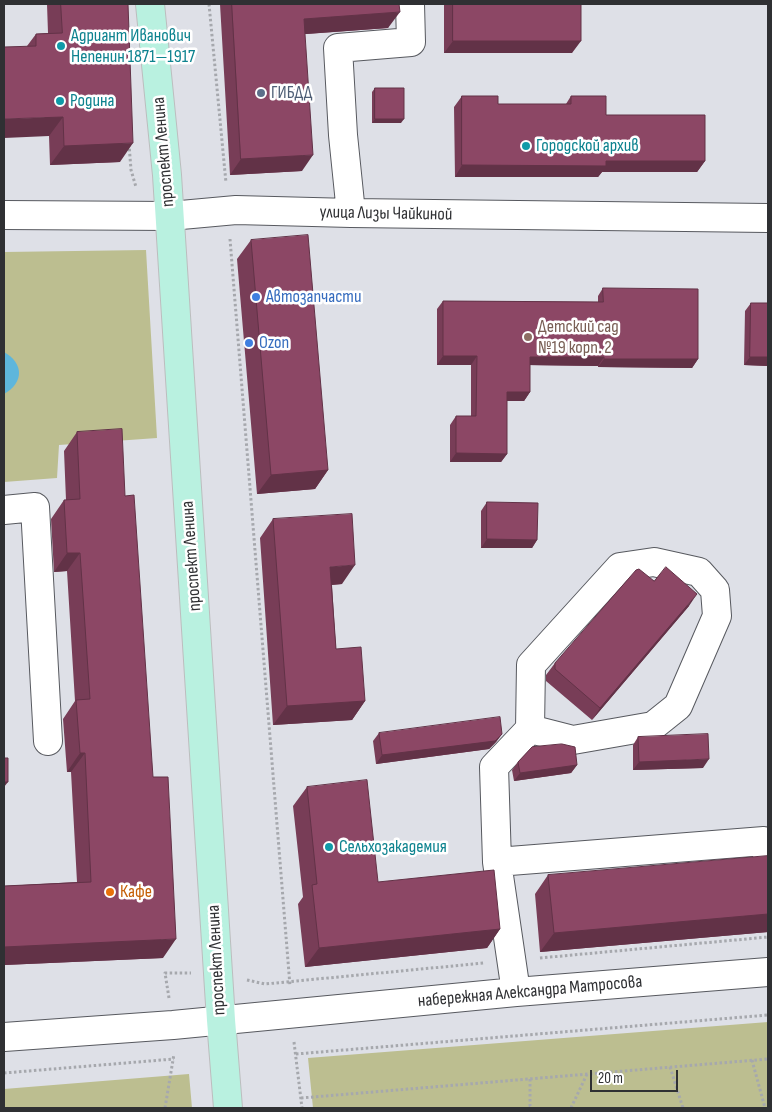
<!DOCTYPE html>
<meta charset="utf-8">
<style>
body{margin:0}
#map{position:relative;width:772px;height:1112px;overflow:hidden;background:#dee0e7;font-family:"Sofia Sans Condensed",sans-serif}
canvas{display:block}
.frame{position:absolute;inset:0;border:5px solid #2f3033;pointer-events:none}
.scale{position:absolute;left:590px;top:1070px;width:88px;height:22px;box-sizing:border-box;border:2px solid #2f3033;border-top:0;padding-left:6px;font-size:15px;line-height:18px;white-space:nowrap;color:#2f3033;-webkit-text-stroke:4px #fff;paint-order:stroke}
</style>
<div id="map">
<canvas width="772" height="1112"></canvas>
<div class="frame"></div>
<div class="scale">20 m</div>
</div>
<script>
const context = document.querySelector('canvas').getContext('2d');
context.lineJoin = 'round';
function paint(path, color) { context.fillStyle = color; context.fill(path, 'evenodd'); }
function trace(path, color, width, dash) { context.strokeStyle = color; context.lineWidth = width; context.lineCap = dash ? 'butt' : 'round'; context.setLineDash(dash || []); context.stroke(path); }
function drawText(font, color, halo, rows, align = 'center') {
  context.font = font + ' "Sofia Sans Condensed",sans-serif'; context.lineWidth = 5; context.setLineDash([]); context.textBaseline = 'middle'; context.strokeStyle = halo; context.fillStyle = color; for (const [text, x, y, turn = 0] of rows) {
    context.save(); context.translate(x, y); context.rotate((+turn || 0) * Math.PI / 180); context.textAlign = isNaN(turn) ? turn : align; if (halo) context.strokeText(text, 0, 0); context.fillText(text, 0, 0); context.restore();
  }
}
const green = new Path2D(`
 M 146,250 L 157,438 L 59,445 L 57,478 L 4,482 L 4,252 Z
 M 768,1022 L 768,1108 L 313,1108 L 308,1058 Z
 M 189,1074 L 192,1108 L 4,1108 L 4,1089 Z`);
const water = new Path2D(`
 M 4,352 C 24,363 24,383 4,394 Z`);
const path = new Path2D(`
 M 209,4 L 226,183
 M 129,144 L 131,170 L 136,187
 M 230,239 L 290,986
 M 540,958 L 768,937
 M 247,980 L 265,984 L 484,963
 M 169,998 L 165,973 L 191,973
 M 294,1042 L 302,1108
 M 296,1054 L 768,1015
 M 752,1060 L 765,1108
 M 670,1067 L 683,1108
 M 4,1073 L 174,1059
 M 530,1079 L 530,1106 L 532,1108
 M 301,1098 L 768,1059
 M 165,1108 L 174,1054
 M 571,1108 L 587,1074`);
const minor = new Path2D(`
 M 351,213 L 343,135 L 338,48 L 411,42 L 410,4
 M 4,215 L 170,216 L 236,210 L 351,213 L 768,218
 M 4,510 L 35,507 L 48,741
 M 497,862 L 764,841 L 768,858
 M 516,992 L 497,862 L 494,767 L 530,729 L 531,665 L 620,567 L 654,562 L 699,572 L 715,590 L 717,616 L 678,706 L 653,726 L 573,740 L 530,729
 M 4,1037 L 173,1025 L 516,992 L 768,972`);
const major = new Path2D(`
 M 150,4 L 167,175 L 221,1020 L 228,1108`);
const wall = new Path2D(`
 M 47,4 L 128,4 L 120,162 L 50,165 L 49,136 L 27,46 L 36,34 L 48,33 Z
 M 220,4 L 399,4 L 388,28 L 305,34 L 302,171 L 230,175 Z
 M 444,4 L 581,4 L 572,53 L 444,53 Z
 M 375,88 L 401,123 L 372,123 L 372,92 Z
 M 462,96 L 498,104 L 566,104 L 571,96 L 606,115 L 705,161 L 697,172 L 602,172 L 598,177 L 455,177 L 454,107 Z
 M 251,240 L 328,470 L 315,489 L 257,494 L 237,259 Z
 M 603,288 L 698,359 L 692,368 L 598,367 L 598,366 L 530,365 L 530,392 L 524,401 L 507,401 L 507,454 L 501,462 L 450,462 L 450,425 L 456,416 L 471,416 L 471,365 L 437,365 L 437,309 L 443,301 L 598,302 L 598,296 Z
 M 751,303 L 768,366 L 744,365 L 745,311 Z
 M 77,432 L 125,496 L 163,958 L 4,965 L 4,886 L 77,882 L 71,772 L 67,772 L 63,719 L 75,701 L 67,571 L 54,572 L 51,519 L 64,500 L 66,500 L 64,451 Z
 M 487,502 L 537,540 L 532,548 L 481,548 L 481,511 Z
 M 273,519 L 342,584 L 332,585 L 336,649 L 365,701 L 352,720 L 273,725 L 260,538 Z
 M 654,581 L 689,606 L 592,720 L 546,681 L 546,675 L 555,663 Z
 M 379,733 L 502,734 L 496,742 L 489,749 L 376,764 L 373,741 Z
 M 638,737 L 703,768 L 633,770 L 633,745 Z
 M 518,762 L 577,765 L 571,773 L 514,781 L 512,770 Z
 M 307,787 L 378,882 L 500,929 L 487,948 L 305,967 L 298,904 L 303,897 L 293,806 Z
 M 768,856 L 768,932 L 540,952 L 535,894 L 548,875 Z`);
const shadedWall = new Path2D(`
 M 400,12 L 388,28 L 293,35 L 304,19 Z
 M 453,41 L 581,41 L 572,53 L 444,53 Z
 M 63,117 L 49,136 L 4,138 L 4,119 Z
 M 375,119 L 404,119 L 401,123 L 372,123 Z
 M 133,143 L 120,162 L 50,165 L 64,146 Z
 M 313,155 L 302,171 L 230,175 L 241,159 Z
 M 606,161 L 705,161 L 697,172 L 602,172 L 598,177 L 455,177 L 462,165 Z
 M 443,356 L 477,356 L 471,365 L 437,365 Z
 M 530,357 L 604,357 L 598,366 L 524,365 Z
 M 750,357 L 768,357 L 768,366 L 744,365 Z
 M 604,359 L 698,359 L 692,368 L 598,367 Z
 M 507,392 L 530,392 L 524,401 L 501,401 Z
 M 456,453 L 507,454 L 501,462 L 450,462 Z
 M 328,470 L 315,489 L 257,494 L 271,475 Z
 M 487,539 L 537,540 L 532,548 L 481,548 Z
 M 67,553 L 80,553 L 67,571 L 54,572 Z
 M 355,565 L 342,584 L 317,586 L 330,567 Z
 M 697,594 L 689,606 L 592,720 L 600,708 Z
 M 365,701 L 352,720 L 273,725 L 287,706 Z
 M 502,734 L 496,742 L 489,749 L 376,764 L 382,755 Z
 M 80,753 L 85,753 L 71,772 L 67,772 Z
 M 709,759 L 703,768 L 633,770 L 639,762 Z
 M 577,765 L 571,773 L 514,781 L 520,773 Z
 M 4,782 L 8,782 L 4,787 Z
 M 768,914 L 768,932 L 540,952 L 554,933 Z
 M 500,929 L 487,948 L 305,967 L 319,948 Z
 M 176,939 L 163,958 L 4,965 L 4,947 Z`);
const building = new Path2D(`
 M 61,4 L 128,4 L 133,143 L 64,146 L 63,117 L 4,119 L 4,47 L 36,46 L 36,34 L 62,33 Z
 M 232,4 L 399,4 L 400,12 L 304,19 L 313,155 L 241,159 Z
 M 453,4 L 581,4 L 581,41 L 453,41 Z
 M 375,88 L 404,88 L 404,119 L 375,119 Z
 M 462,96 L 498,96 L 498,104 L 571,104 L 571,96 L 606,96 L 606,115 L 705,115 L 705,161 L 606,161 L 606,166 L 462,165 Z
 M 308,235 L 328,470 L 271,475 L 251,240 Z
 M 603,288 L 698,289 L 698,359 L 604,359 L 604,357 L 530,357 L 530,392 L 507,392 L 507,454 L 456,453 L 456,416 L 476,416 L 477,356 L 443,356 L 443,301 L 603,302 Z
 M 751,303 L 768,303 L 768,357 L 750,357 Z
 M 122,429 L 125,496 L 134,495 L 153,777 L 168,777 L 176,939 L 4,947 L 4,886 L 91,882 L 85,753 L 80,753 L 76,700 L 90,699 L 80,553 L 67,553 L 64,500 L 80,499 L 77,432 Z
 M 487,502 L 538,503 L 537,540 L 487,539 Z
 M 352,514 L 355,565 L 330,567 L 336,649 L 361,647 L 365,701 L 287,706 L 273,519 Z
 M 666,567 L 697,594 L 600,708 L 555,669 L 555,663 L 636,570 L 639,569 L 654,581 Z
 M 500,717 L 502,734 L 495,741 L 382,755 L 379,733 Z
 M 708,734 L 709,759 L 639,762 L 638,737 Z
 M 562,744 L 575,747 L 577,765 L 520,773 L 518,762 L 532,747 Z
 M 4,758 L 8,758 L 8,782 L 4,782 Z
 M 367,780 L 378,882 L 494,870 L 500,929 L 319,948 L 312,885 L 317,884 L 307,787 Z
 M 768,856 L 768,914 L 554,933 L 548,875 Z`);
const markers = [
 [61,46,5,"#0f9aa8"],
 [261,93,5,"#5c6f8a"],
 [60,101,5,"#0f9aa8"],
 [526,146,5,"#0f9aa8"],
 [256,297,5,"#3f7fe0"],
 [528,337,5,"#8d6e63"],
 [249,343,5,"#3f7fe0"],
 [329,847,5,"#0f9aa8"],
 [110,892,5,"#e8710a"]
];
const cultureNames = [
 ["Адриант Иванович",71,36],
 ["Непенин 1871—1917",71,57],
 ["Родина",70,101],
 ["Городской архив",536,146],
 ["Сельхозакадемия",339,847]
];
const serviceNames = [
 ["ГИБДД",271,93]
];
const streetNames = [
 ["проспект Ленина",164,152,-95],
 ["улица Лизы Чайкиной",386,214,1],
 ["проспект Ленина",192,556,-94],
 ["проспект Ленина",217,960,-93],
 ["набережная Александра Матросова",530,992,-5]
];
const shopNames = [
 ["Автозапчасти",266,297],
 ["Ozon",259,343]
];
const educationNames = [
 ["Детский сад",538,327],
 ["№19 корп. 2",538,348]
];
const foodNames = [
 ["Кафе",120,892]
];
paint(green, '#bcbe90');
paint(water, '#5eb6db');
trace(minor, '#57595f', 30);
trace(major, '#bcbdbe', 30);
trace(path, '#a6a8ad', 3, [2.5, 2.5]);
trace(minor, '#fff', 28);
trace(major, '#b9f1e0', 28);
paint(wall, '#783d57');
paint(shadedWall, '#623247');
paint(building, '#8c4765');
trace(building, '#623247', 1);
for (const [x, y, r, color] of markers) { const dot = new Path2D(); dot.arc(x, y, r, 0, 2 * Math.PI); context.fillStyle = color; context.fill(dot); trace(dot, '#fff', 2); }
drawText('18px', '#0d838f', '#fff', cultureNames, 'left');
drawText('18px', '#4e5e75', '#fff', serviceNames, 'left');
drawText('18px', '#2f3033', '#fff', streetNames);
drawText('18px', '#366cbe', '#fff', shopNames, 'left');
drawText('18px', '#785e54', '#fff', educationNames, 'left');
drawText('18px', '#c56008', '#fff', foodNames, 'left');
</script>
